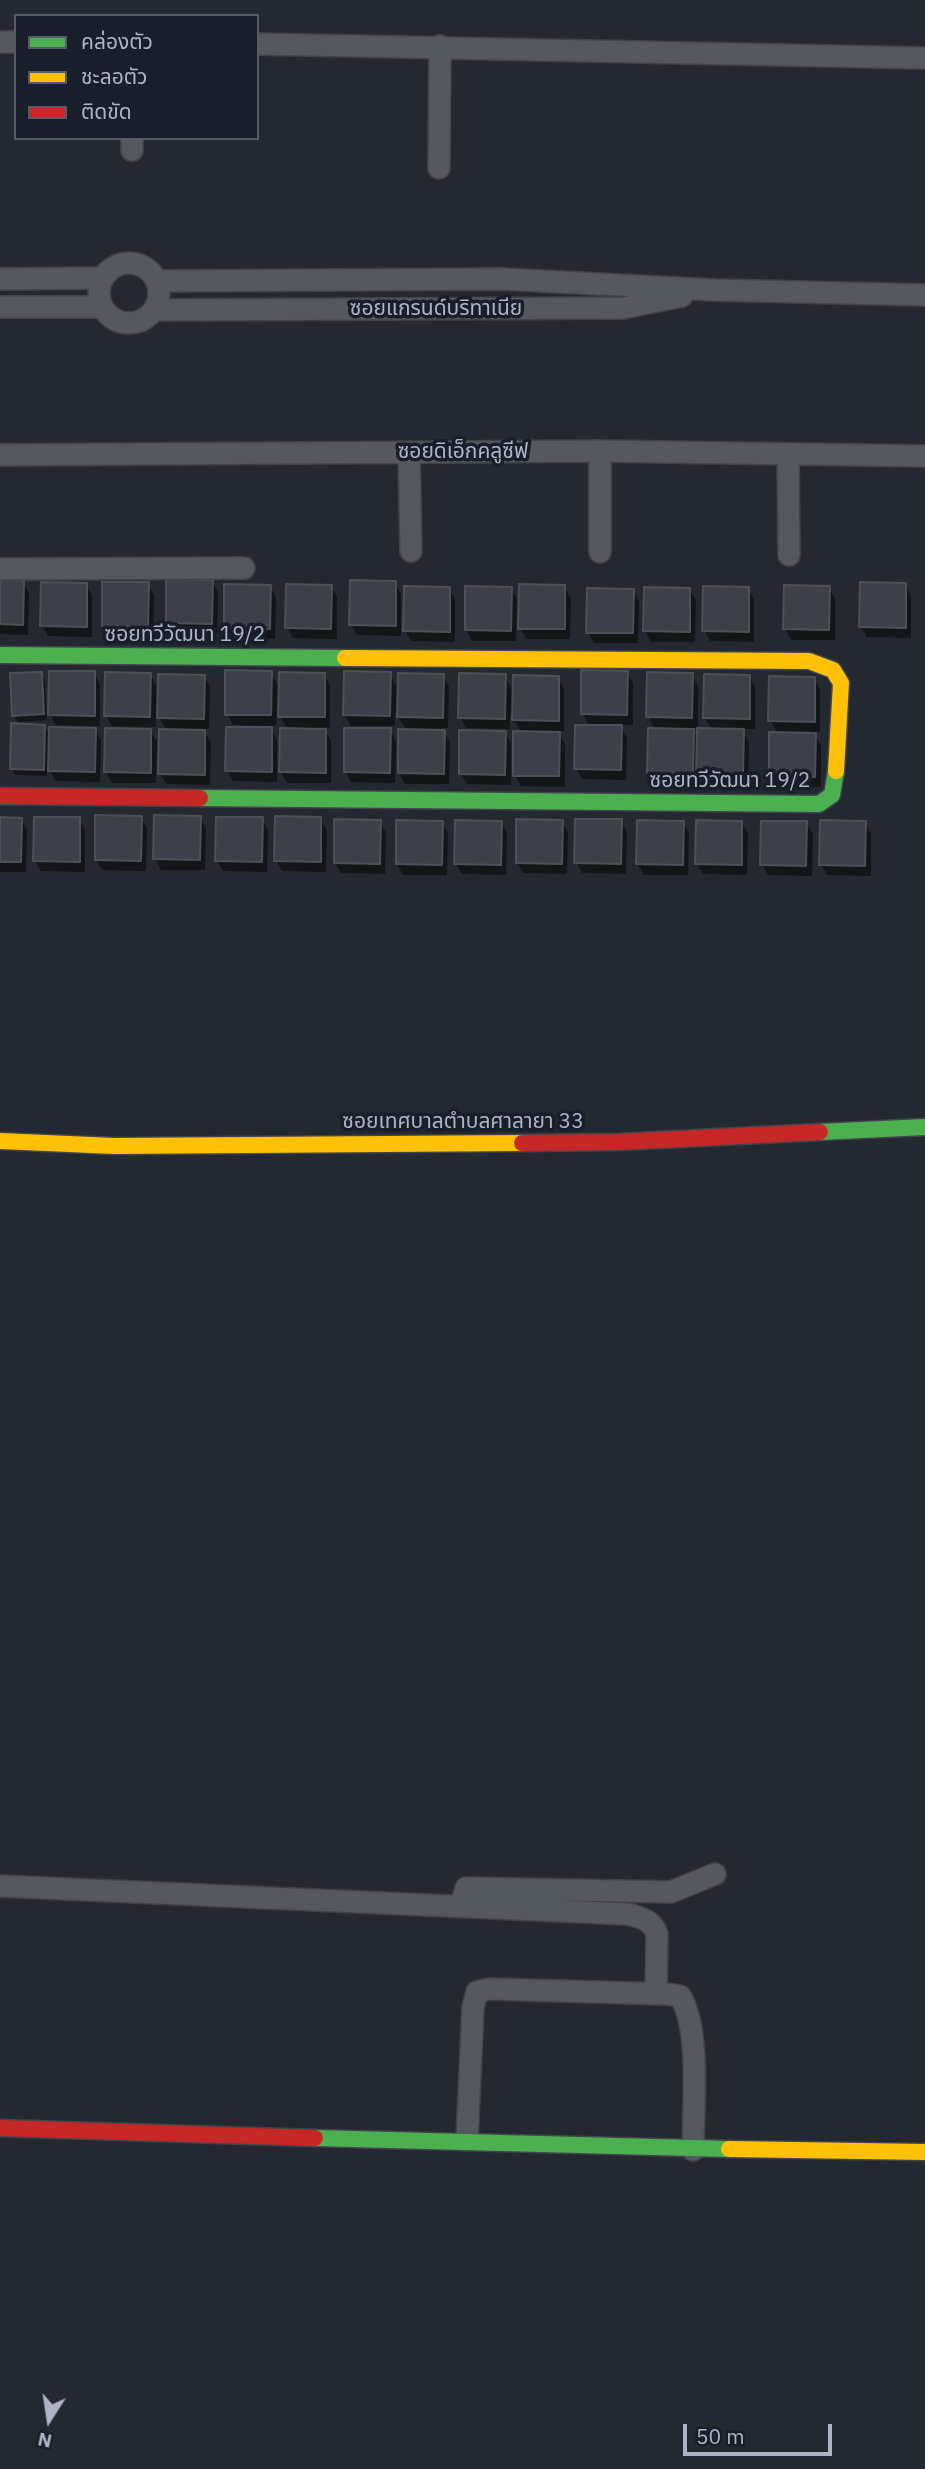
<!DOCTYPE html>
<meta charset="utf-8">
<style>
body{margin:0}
#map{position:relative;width:925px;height:2469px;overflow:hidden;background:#242830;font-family:"IBM Plex Sans","Noto Sans Thai",sans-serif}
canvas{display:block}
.legend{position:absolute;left:14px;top:14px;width:245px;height:126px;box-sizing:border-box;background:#181f2a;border:2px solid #545b67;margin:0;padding:9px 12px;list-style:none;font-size:21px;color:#adb4c3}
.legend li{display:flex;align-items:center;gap:14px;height:35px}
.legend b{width:35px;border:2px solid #545b67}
.north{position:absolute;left:14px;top:2385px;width:70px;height:70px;-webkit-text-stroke:5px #181f2a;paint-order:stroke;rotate:192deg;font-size:19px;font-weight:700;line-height:28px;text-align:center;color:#adb4c3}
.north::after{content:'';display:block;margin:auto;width:24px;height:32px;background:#adb4c3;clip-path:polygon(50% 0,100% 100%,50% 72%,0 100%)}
.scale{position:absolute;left:683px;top:2424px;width:149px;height:32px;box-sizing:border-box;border:4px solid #adb4c3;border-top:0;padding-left:9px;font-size:21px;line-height:24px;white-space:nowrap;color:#adb4c3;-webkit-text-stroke:5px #181f2a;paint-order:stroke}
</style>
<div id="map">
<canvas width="925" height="2469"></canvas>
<ul class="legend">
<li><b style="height:9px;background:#4caf50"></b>คล่องตัว</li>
<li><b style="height:9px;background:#ffc107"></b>ชะลอตัว</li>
<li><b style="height:9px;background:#c62828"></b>ติดขัด</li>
</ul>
<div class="north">N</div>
<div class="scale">50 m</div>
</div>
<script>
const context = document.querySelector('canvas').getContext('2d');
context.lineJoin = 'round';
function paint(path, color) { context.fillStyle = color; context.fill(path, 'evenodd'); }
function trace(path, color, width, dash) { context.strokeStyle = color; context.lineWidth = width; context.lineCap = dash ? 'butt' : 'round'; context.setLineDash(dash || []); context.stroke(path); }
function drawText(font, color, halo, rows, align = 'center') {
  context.font = font + ' "IBM Plex Sans","Noto Sans Thai",sans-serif'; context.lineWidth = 7; context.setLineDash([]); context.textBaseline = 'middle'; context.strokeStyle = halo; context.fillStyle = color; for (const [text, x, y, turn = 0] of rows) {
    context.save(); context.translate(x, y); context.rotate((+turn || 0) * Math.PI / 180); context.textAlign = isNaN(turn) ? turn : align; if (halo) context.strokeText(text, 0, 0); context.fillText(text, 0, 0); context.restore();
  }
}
const shadow = new Path2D(`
 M 212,581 L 218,592 L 217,634 L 173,633 L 167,622 Z
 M 0,582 L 23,582 L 29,593 L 28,635 L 0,634 Z
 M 395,583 L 401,594 L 401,636 L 357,635 L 351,624 Z
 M 86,584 L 92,595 L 92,637 L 48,636 L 42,625 Z
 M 148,584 L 154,595 L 153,637 L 110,636 L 103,625 Z
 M 905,585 L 911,596 L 911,638 L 867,637 L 861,626 Z
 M 270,586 L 276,597 L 275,639 L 232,638 L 225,628 Z
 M 331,586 L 337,597 L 337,639 L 293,638 L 287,627 Z
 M 564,587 L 571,598 L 570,639 L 526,639 L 520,628 Z
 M 829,588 L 835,598 L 835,640 L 791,640 L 785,629 Z
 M 449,589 L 455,599 L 455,642 L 411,641 L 405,630 Z
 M 511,589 L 517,599 L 516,641 L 472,641 L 466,630 Z
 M 748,589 L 754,599 L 754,642 L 710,641 L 704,630 Z
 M 689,590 L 696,600 L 695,642 L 651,642 L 645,631 Z
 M 633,591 L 639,601 L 638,643 L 594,643 L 588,632 Z
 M 41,673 L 45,680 L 47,720 L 18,722 L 14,715 Z
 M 94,673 L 100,684 L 100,726 L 56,725 L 50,714 Z
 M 271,673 L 280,689 L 324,675 L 330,685 L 330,728 L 323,727 L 331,741 L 331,783 L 287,783 L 281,772 L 288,730 L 277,711 L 276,726 L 233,725 L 227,714 Z
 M 627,673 L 633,683 L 633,725 L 620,725 L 627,738 L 626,780 L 582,779 L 576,768 L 590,727 L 583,714 Z
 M 150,674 L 159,690 L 204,676 L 210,687 L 209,729 L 203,729 L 211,743 L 210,785 L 166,784 L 160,773 L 167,731 L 156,712 L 156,727 L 112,726 L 106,716 Z
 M 390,674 L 399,690 L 443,676 L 449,687 L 448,728 L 442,728 L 450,742 L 449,784 L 405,784 L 399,773 L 407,731 L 395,712 L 395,726 L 351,726 L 345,715 Z
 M 692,675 L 698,686 L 698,728 L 691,728 L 699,741 L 712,730 L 705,718 L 749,677 L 755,687 L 755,729 L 741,729 L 749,742 L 748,784 L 704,783 L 699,773 L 698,783 L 655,783 L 648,772 L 655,730 L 648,716 Z
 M 505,676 L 514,692 L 558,678 L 564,689 L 564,731 L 557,731 L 565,744 L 565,787 L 521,786 L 515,775 L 522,733 L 510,714 L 510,729 L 466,728 L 460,717 Z
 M 814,679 L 820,689 L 820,732 L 813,732 L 821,745 L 821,787 L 777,787 L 771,776 L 778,734 L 770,720 Z
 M 44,726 L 51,737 L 95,729 L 101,740 L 100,782 L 56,781 L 47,766 L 47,776 L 15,775 L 12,769 Z
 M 271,729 L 277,740 L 277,782 L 233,781 L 227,770 Z
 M 390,730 L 396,741 L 395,783 L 351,782 L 345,771 Z
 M 150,731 L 157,741 L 156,783 L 112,783 L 106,772 Z
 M 505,732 L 511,743 L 511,785 L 467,784 L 461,774 Z
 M 141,818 L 147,828 L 146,871 L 102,870 L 96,859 Z
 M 200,818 L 206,828 L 205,870 L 161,870 L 155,859 Z
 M 0,819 L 21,819 L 27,830 L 26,872 L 0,872 Z
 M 79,819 L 85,830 L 85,872 L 41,871 L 35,861 Z
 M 262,819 L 268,830 L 267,872 L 223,871 L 217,860 Z
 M 320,819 L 327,830 L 326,872 L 282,871 L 276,860 Z
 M 562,821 L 568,832 L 567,874 L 523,873 L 517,863 Z
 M 621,821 L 627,832 L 626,874 L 582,873 L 576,862 Z
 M 380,822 L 386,832 L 385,874 L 341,873 L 335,863 Z
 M 501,822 L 507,833 L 506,875 L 462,874 L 456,864 Z
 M 741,822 L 748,833 L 747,875 L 703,874 L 697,864 Z
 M 442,823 L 448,833 L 447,875 L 403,875 L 397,864 Z
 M 683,823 L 689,833 L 688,875 L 644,875 L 638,864 Z
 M 806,823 L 813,834 L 812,876 L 768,875 L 762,864 Z
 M 865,823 L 871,834 L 871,876 L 827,875 L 821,864 Z`);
const building = new Path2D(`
 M 166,579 L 213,580 L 212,624 L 166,623 Z
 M 0,580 L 24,581 L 23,625 L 0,624 Z
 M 350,580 L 396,581 L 396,626 L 349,625 Z
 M 41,582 L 87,583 L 87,627 L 40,626 Z
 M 102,582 L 149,582 L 148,627 L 102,626 Z
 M 860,582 L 906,583 L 906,628 L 859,627 Z
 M 224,584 L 271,585 L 270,629 L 224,628 Z
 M 286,584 L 332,585 L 331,629 L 285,628 Z
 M 519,584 L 565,585 L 565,629 L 518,629 Z
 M 784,585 L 830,586 L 829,630 L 783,629 Z
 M 404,586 L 450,587 L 450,632 L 403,631 Z
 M 465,586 L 512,587 L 511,631 L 465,630 Z
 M 703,586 L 749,587 L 749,632 L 702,631 Z
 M 644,587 L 690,588 L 690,632 L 643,631 Z
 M 587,588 L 634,589 L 633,633 L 586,633 Z
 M 225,670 L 272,671 L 271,715 L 225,715 Z
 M 581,670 L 628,671 L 627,715 L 581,714 Z
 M 49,671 L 95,671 L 95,716 L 48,715 Z
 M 344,671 L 391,672 L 390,716 L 343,715 Z
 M 42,672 L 44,714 L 12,716 L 10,673 Z
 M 105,672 L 151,673 L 150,717 L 104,716 Z
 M 279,672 L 325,673 L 325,717 L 278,717 Z
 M 647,672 L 693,673 L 692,718 L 646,717 Z
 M 398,673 L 444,674 L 443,718 L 397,717 Z
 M 459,673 L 506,674 L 505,719 L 458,718 Z
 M 158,674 L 205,675 L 204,719 L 157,718 Z
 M 704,674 L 750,675 L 750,719 L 703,718 Z
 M 513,675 L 559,676 L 559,721 L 512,720 Z
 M 769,676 L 815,677 L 815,722 L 768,721 Z
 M 11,723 L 45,725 L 44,770 L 10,769 Z
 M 575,725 L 622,725 L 621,770 L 574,769 Z
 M 49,727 L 96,728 L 95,772 L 48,771 Z
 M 226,727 L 272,727 L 272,772 L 225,771 Z
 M 105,728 L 151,729 L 151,773 L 104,772 Z
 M 280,728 L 326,729 L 326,773 L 279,772 Z
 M 344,728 L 391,728 L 390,773 L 344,772 Z
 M 648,728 L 694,729 L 693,773 L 647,773 Z
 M 697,728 L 744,729 L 743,774 L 696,773 Z
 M 159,729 L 205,730 L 205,775 L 158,774 Z
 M 398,729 L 445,730 L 444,774 L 398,773 Z
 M 459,730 L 506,731 L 505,775 L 459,774 Z
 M 513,731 L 560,732 L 559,776 L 513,776 Z
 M 769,732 L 816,733 L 815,777 L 769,776 Z
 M 95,815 L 142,816 L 141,861 L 95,860 Z
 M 154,815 L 201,816 L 200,860 L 153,859 Z
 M 275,816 L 321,817 L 321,862 L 274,861 Z
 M 0,817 L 22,818 L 21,862 L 0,862 Z
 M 34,817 L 80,817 L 80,862 L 33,861 Z
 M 216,817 L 263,817 L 262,862 L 215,861 Z
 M 334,819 L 381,820 L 380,864 L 334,863 Z
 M 516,819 L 563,820 L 562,864 L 516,863 Z
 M 575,819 L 622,819 L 621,864 L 574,863 Z
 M 396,820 L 443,821 L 442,865 L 396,864 Z
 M 455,820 L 502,821 L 501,865 L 454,864 Z
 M 637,820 L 684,821 L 683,865 L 636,864 Z
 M 696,820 L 742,821 L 742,865 L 695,864 Z
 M 820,820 L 866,821 L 865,866 L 819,865 Z
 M 761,821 L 807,821 L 806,866 L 760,865 Z`);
const street = new Path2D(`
 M 0,42 L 16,42
 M 257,44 L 925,58
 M 132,150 L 132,138
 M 439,168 L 440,46
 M99 293a30 30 0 1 1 60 0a30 30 0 1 1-60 0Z
 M 0,279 L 102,278
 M 158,281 L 502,279 L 715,290 L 925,295
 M 0,307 L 102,307
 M 155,310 L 623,308 L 682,296
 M 409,453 L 411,551
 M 788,454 L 789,555
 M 0,455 L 600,451 L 925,456
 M 600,552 L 600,451
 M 0,569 L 244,568
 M 0,1886 L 628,1914 C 642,1918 652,1920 657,1934 L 656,1994
 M 461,1906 L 466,1888 L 671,1892 L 715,1874
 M 467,2140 L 473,2007 L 477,1992 L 490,1989 L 667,1994 L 680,1996 C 701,2029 693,2110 693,2150`);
const fast = new Path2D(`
 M 0,655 L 345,658
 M 200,798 L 819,804 L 832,795 L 836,771
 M 820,1132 L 925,1127
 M 315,2138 L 729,2149`);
const slow = new Path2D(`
 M 345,658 L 809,661 L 833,670 L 841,683 L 836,771
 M 0,1141 L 114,1146 L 522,1143
 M 729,2149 L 925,2152`);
const jam = new Path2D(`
 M 0,796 L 200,798
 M 522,1143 L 618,1142 L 820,1132
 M 0,2128 L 315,2138`);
const streetNames = [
 ["ซอยแกรนด์บริทาเนีย",436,309],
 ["ซอยดิเอ็กคลูซีฟ",463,452],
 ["ซอยทวีวัฒนา 19/2",185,635],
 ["ซอยทวีวัฒนา 19/2",730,781],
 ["ซอยเทศบาลตำบลศาลายา 33",463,1122]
];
paint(shadow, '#0007');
paint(building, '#3d4048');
trace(building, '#4c5058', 2);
trace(street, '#404349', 24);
trace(fast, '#41454d', 19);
trace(slow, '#41454d', 19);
trace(jam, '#41454d', 19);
trace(street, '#54585f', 21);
trace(fast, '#4caf50', 16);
trace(slow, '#ffc107', 16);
trace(jam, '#c62828', 16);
drawText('21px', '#adb4c3', '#181f2a', streetNames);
</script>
